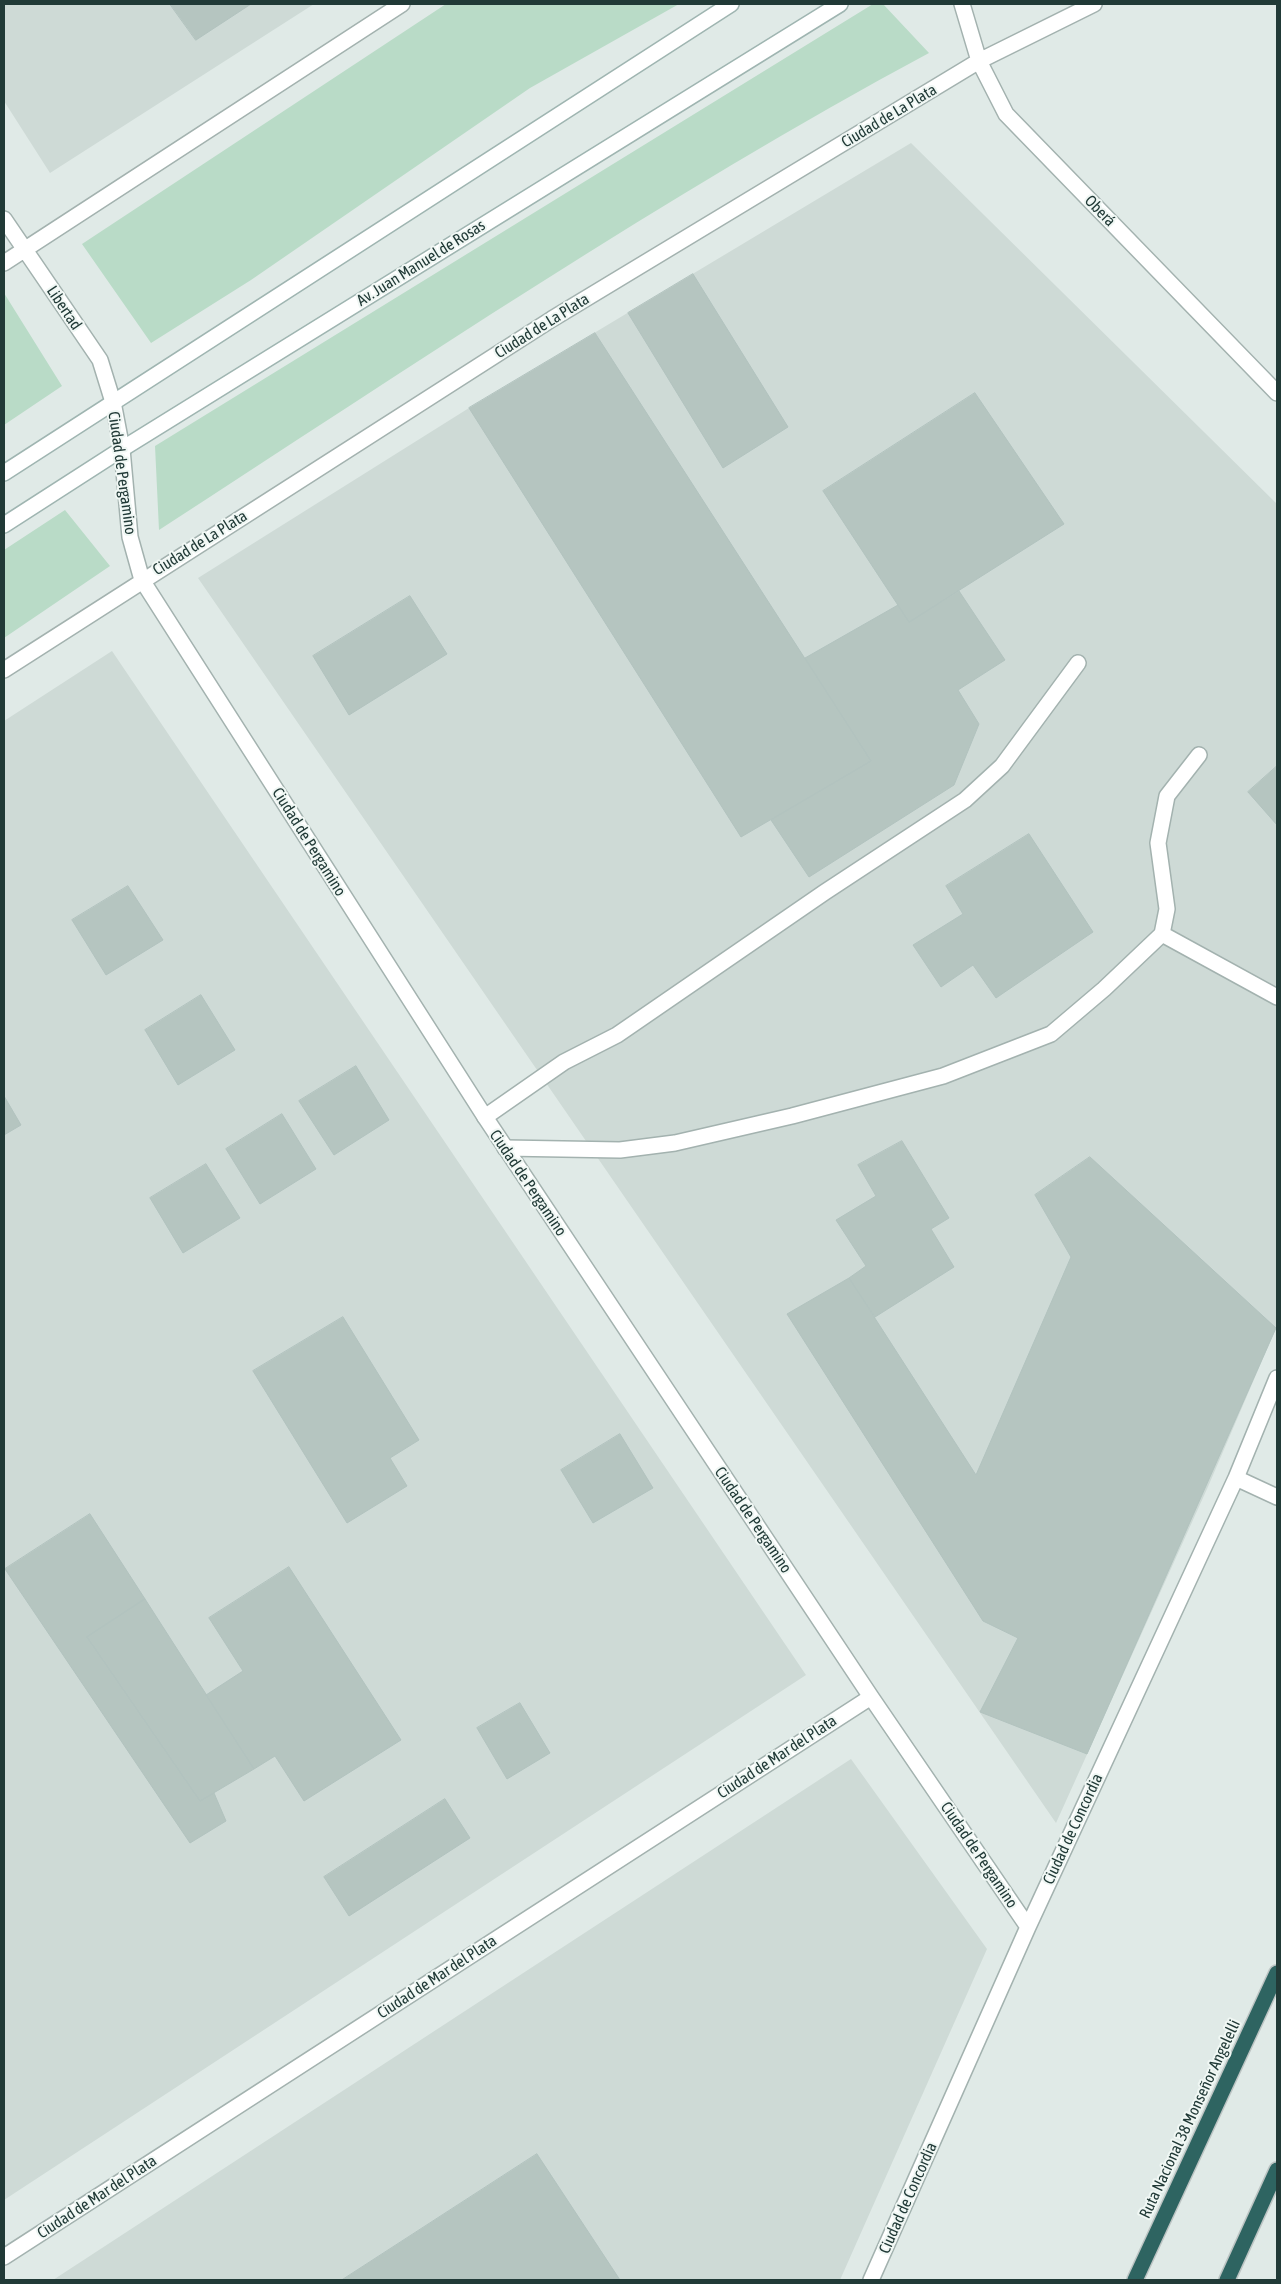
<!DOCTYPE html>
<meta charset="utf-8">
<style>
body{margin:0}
#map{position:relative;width:1281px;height:2284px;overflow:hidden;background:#e0eae7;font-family:"Asap Condensed",sans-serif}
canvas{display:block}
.frame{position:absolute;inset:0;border:5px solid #213a37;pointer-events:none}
</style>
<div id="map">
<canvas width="1281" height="2284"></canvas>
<div class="frame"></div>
</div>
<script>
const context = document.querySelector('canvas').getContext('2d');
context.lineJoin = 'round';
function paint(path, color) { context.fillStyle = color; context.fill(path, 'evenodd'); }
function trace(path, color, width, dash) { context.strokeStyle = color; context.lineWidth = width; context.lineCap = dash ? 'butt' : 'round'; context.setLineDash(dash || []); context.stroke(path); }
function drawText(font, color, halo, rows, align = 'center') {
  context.font = font + ' "Asap Condensed",sans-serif'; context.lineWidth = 4; context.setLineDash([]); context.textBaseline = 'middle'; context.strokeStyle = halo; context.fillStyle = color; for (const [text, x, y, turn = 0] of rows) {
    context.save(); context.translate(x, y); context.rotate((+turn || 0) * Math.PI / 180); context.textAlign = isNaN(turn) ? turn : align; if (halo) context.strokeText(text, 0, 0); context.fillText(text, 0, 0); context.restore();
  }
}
const built = new Path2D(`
 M 4,4 L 314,4 L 50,173 L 4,101 Z
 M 911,143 L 1277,504 L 1277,1326 L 1207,1489 L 1056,1823 L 198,578 L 469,408 Z
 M 112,651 L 806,1675 L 4,2200 L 4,721 Z
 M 851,1759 L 987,1949 L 840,2280 L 53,2280 Z`);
const green = new Path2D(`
 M 446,4 L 679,4 L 530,88 L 251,280 L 151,343 L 82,244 Z
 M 873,4 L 883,4 L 929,53 C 663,196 412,366 159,530 L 155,446 Z
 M 4,293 L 62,386 L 4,425 Z
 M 65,510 L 110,566 L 4,638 L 4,550 Z`);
const building = new Path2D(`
 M 170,4 L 251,4 L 196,40 Z
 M 693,274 L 788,427 L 723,468 L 628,313 Z
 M 595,333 L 871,761 L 741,837 L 469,408 Z
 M 975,393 L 1064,524 L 909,622 L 823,491 Z
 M 959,591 L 1005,660 L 958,690 L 979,724 L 954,785 L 809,877 L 771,820 L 871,761 L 805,658 L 898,605 L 909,622 Z
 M 410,596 L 447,654 L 349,715 L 313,656 Z
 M 1277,766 L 1277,825 L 1248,792 Z
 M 1029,834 L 1093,932 L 996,998 L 973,965 L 941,987 L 913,945 L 963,914 L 946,886 Z
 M 128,886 L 163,940 L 106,975 L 72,920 Z
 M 201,995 L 235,1050 L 178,1085 L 145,1030 Z
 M 356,1066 L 389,1120 L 334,1155 L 299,1101 Z
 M 4,1096 L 21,1125 L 4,1135 Z
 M 282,1114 L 316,1169 L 260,1204 L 226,1149 Z
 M 902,1141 L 949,1218 L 931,1229 L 954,1267 L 875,1317 L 849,1278 L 866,1266 L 836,1220 L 876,1196 L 858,1165 Z
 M 1090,1157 L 1276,1328 L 1087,1754 L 980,1712 L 1018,1638 L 983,1621 L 787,1314 L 849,1278 L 976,1475 L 1071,1257 L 1035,1195 Z
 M 206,1164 L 240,1218 L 183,1253 L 150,1198 Z
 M 343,1317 L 419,1440 L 390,1458 L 407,1486 L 347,1523 L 253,1371 Z
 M 620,1434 L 653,1488 L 593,1523 L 561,1470 Z
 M 90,1514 L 145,1599 L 87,1637 L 200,1801 L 214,1793 L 226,1821 L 190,1843 L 5,1569 Z
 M 289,1567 L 401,1740 L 304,1801 L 275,1756 L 254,1769 L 206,1695 L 243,1671 L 209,1618 Z
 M 145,1599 L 254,1769 L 200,1801 L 87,1637 Z
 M 520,1703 L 550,1753 L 507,1779 L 477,1728 Z
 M 445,1799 L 470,1838 L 349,1916 L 324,1877 Z
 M 537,2154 L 620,2280 L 342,2280 Z`);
const lane = new Path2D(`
 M 1162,934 L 1277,997
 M 485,1117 L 564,1062 L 617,1035 L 825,892 L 965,800 L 1002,766 L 1078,663
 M 505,1148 L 620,1150 L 675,1143 L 792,1116 L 943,1076 L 1051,1034 L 1104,989 L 1162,934 L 1167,909 L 1158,843 L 1167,796 L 1199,755`);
const street = new Path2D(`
 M 962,4 L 979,61 L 1006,114 L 1277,393
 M 4,219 L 100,360 L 113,402 L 122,449 L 130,537 L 142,580 L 485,1117 L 871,1697 L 1028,1927
 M 4,263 L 402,4
 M 4,670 L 552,319 L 979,61 L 1094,4
 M 1236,1478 L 1277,1497
 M 4,2257 L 871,1697
 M 871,2280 L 1028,1927 L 1236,1478 L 1277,1378`);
const secondary = new Path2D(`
 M 4,473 L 731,4
 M 4,525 L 122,449 L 840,4`);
const highway = new Path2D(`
 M 1135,2280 L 1277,1973
 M 1227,2280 L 1277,2170`);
const streetNames = [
 ["Ciudad de La Plata",889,116,-31],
 ["Oberá",1100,211,46],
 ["Av. Juan Manuel de Rosas",421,263,-32],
 ["Libertad",64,308,56],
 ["Ciudad de La Plata",542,326,-32],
 ["Ciudad de Pergamino",122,473,82],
 ["Ciudad de La Plata",200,543,-32],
 ["Ciudad de Pergamino",309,842,58],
 ["Ciudad de Pergamino",528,1183,56],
 ["Ciudad de Pergamino",753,1520,56],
 ["Ciudad de Mar del Plata",777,1757,-33],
 ["Ciudad de Concordia",1073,1829,-65],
 ["Ciudad de Pergamino",979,1855,56],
 ["Ciudad de Mar del Plata",437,1977,-33],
 ["Ruta Nacional 38 Monseñor Angelelli",1190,2119,-65],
 ["Ciudad de Mar del Plata",97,2197,-33],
 ["Ciudad de Concordia",908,2198,-66]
];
paint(built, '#cedad6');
paint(green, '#b9dbc7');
paint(building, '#b5c5c0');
trace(building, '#b2c3bf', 1);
trace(lane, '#a3b2af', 18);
trace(street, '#a3b2af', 18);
trace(secondary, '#9fb5b1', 18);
trace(highway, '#bcc4c3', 18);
trace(lane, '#fff', 15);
trace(street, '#fff', 15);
trace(secondary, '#fff', 15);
trace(highway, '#2e6461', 15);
drawText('16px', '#213a37', '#f0f7f4', streetNames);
</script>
